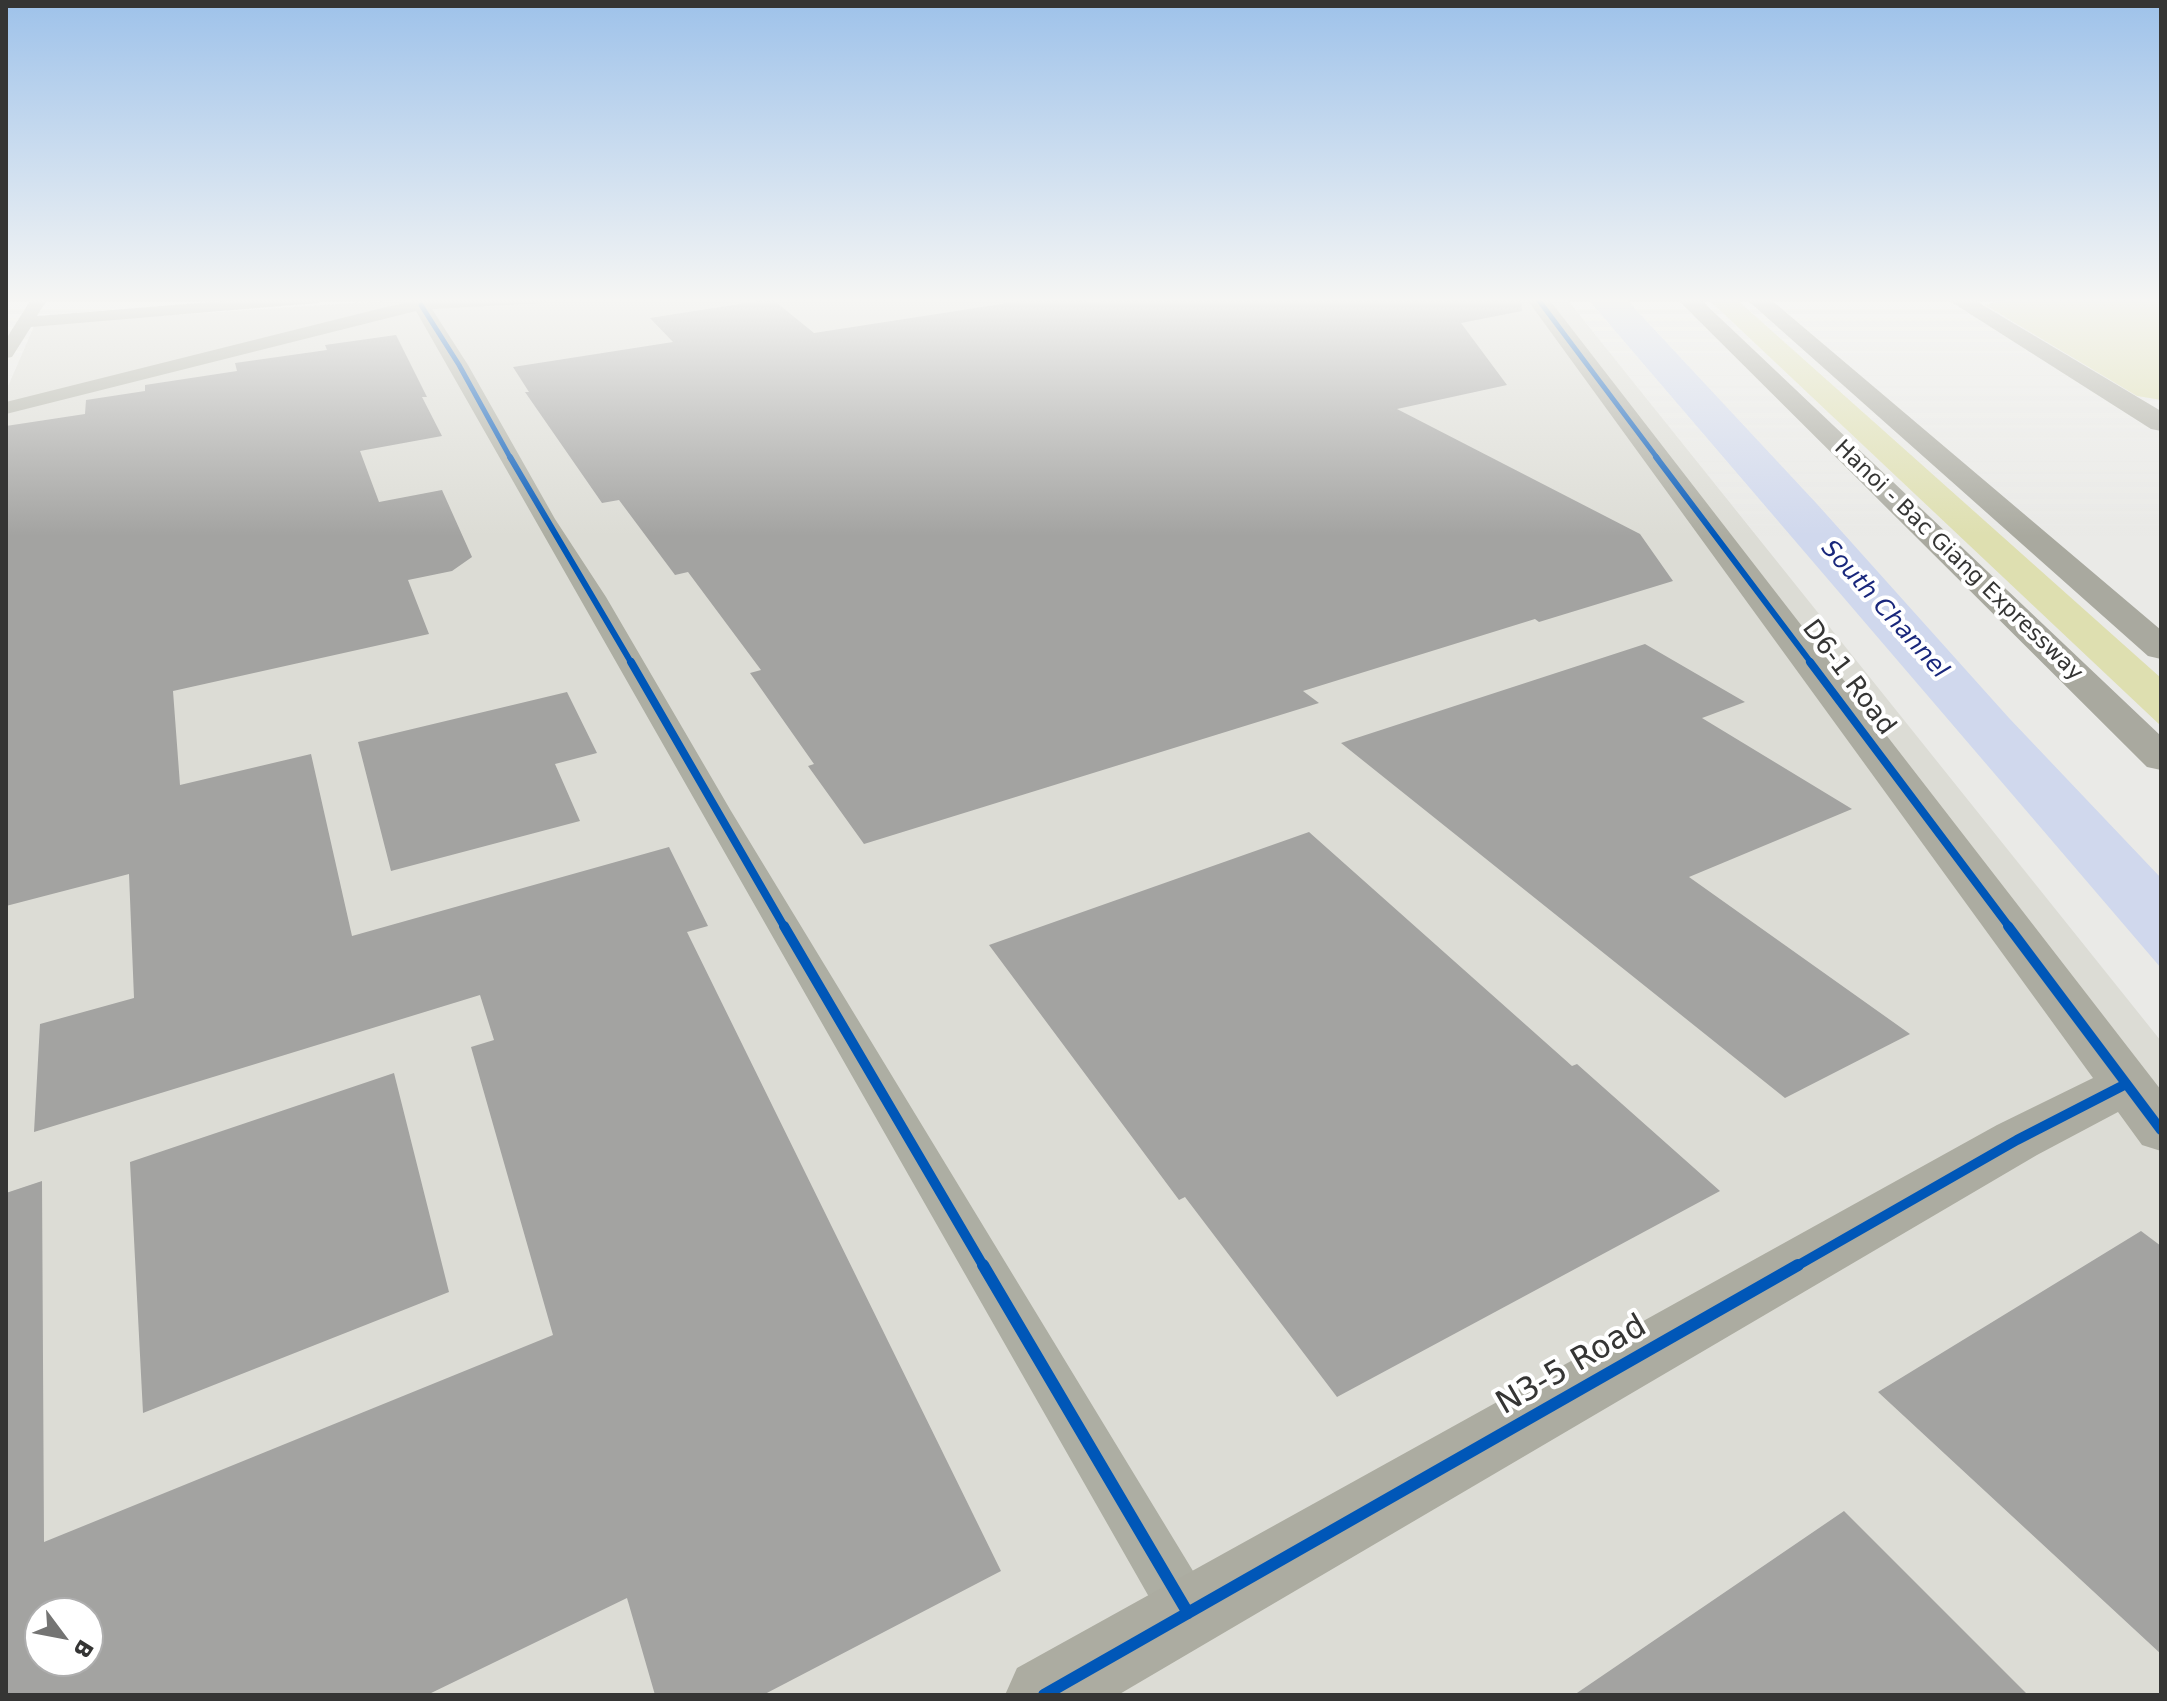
<!DOCTYPE html>
<style>
body{margin:0}
#map{position:relative;width:2167px;height:1701px;overflow:hidden;background:#eaeae7;font-family:"DejaVu Sans",sans-serif}
canvas{display:block}
.frame{position:absolute;inset:0;border:8px solid #353534;pointer-events:none}
.north{position:absolute;left:24px;top:1597px;width:80px;height:80px;box-sizing:border-box;background:#fff;border:2px solid #aeaeae;border-radius:50%;rotate:122deg;font-size:22px;font-weight:700;line-height:32px;text-align:center;color:#353534}
.north::after{content:'';display:block;margin:auto;width:28px;height:36px;background:#747473;clip-path:polygon(50% 0,100% 100%,50% 72%,0 100%)}
</style>
<div id="map">
<canvas width="2167" height="1701"></canvas>
<div class="frame"></div>
<div class="north">B</div>
</div>
<script>
const context = document.querySelector('canvas').getContext('2d');
context.lineJoin = 'round';
function paint(path, color) { context.fillStyle = color; context.fill(path, 'evenodd'); }
function trace(path, color, width, dash) { context.strokeStyle = color; context.lineWidth = width; context.lineCap = dash ? 'butt' : 'round'; context.setLineDash(dash || []); context.stroke(path); }
function drawText(font, color, halo, rows, align = 'center') {
  context.font = font + ' "DejaVu Sans",sans-serif'; context.lineWidth = 8; context.setLineDash([]); context.textBaseline = 'middle'; context.strokeStyle = halo; context.fillStyle = color; for (const [text, x, y, turn = 0] of rows) {
    context.save(); context.translate(x, y); context.rotate((+turn || 0) * Math.PI / 180); context.textAlign = isNaN(turn) ? turn : align; if (halo) context.strokeText(text, 0, 0); context.fillText(text, 0, 0); context.restore();
  }
}
const built = new Path2D(`
 M 431,298 L 1566,298 L 2161,1041 L 2161,1695 L 6,1695 L 6,391 L 35,324 ZM 40,1613 L 88,1613 L 88,1661 L 40,1661 Z`);
const green = new Path2D(`
 M 1707,298 L 1735,298 L 2161,678 L 2161,726 Z
 M 2013,298 L 2161,300 L 2161,400 L 2137,396 L 1985,305 Z`);
const water = new Path2D(`
 M 1587,298 L 1625,298 L 1817,504 L 2009,718 L 2161,878 L 2161,968 Z`);
const building = new Path2D(`
 M 1040,298 L 1080,298 L 1090,303 L 1123,298 L 1521,298 L 1522,311 L 1461,323 L 1507,385 L 1397,409 L 1640,534 L 1673,581 L 1539,622 L 1535,619 L 1303,691 L 1319,703 L 864,844 L 808,766 L 814,764 L 750,673 L 761,670 L 688,572 L 675,575 L 619,500 L 602,503 L 525,392 L 529,392 L 513,367 L 673,342 L 650,318 L 772,299 L 814,333 Z
 M 396,335 L 427,397 L 422,397 L 442,436 L 360,451 L 379,502 L 442,490 L 472,557 L 452,571 L 408,580 L 429,634 L 173,691 L 180,785 L 311,754 L 352,936 L 669,847 L 708,926 L 687,932 L 1001,1571 L 763,1695 L 655,1695 L 627,1598 L 427,1695 L 6,1695 L 6,1193 L 42,1181 L 44,1542 L 553,1335 L 471,1047 L 494,1040 L 480,995 L 34,1132 L 40,1024 L 134,998 L 129,874 L 6,906 L 6,426 L 85,414 L 86,400 L 145,391 L 145,385 L 237,371 L 235,363 L 327,350 L 325,345 ZM 40,1613 L 88,1613 L 88,1661 L 40,1661 Z
 M 1645,644 L 1745,702 L 1702,718 L 1852,809 L 1689,877 L 1910,1034 L 1785,1098 L 1341,743 Z
 M 567,692 L 597,753 L 555,764 L 580,821 L 391,871 L 358,742 Z
 M 1309,832 L 1572,1066 L 1577,1064 L 1720,1191 L 1337,1397 L 1185,1197 L 1179,1200 L 989,945 Z
 M 394,1073 L 449,1292 L 143,1413 L 130,1162 Z
 M 2141,1231 L 2161,1246 L 2161,1654 L 1878,1392 Z
 M 1844,1511 L 2028,1695 L 1574,1695 Z`);
const street = new Path2D(`
 M 32,298 L 48,298 L 37,316 L 262,298 L 325,298 L 317,303 L 31,327 L 12,357 L 6,358 L 6,339 Z
 M 464,298 L 552,298 L 544,303 L 432,309 L 468,365 L 555,519 L 606,597 L 731,811 L 1207,1594 L 1215,1613 L 1207,1632 L 1188,1640 L 1169,1632 L 416,311 L 6,414 L 6,402 L 386,307 L 421,300 Z`);
const secondary = new Path2D(`
 M 1526,298 L 1548,298 L 2161,1090 L 2161,1151 L 2142,1145 L 2118,1112 L 2037,1155 L 1118,1695 L 1005,1695 L 1017,1668 L 1997,1125 L 2093,1078 Z
 M 1945,298 L 1971,298 L 2161,411 L 2161,431 L 2151,429 Z`);
const highway = new Path2D(`
 M 1676,298 L 1699,298 L 2161,736 L 2161,770 L 2147,767 Z
 M 1745,298 L 1769,298 L 2161,630 L 2161,659 L 2148,656 Z`);
const cyclewayFar4 = new Path2D(`
 M 1537,298 L 1658,459
 M 421,305 L 459,365 L 511,459`);
const cyclewayFar3 = new Path2D(`
 M 510,457 L 632,664
 M 1656,457 L 1812,664`);
const cyclewayFar2 = new Path2D(`
 M 631,662 L 785,928
 M 1810,662 L 2010,928`);
const cyclewayFar1 = new Path2D(`
 M 784,926 L 984,1267
 M 2008,926 L 2161,1130
 M 1795,1267 L 2017,1140 L 2126,1084`);
const cycleway = new Path2D(`
 M 983,1265 L 1188,1613
 M 1044,1695 L 1798,1265`);
const farStreetnames = [
 ["Hanoi - Bac Giang Expressway",1958,561,44]
];
const farWaternames = [
 ["South Channel",1884,610,48]
];
const streetNames = [
 ["D6-1 Road",1848,678,53]
];
const nearStreetnames = [
 ["N3-5 Road",1572,1366,-30]
];
paint(built, '#dcdcd5');
paint(green, '#dedfb0');
paint(water, '#d0d8ed');
paint(building, '#a3a3a1');
paint(street, '#adaea3');
paint(secondary, '#acaca1');
paint(highway, '#a9a99f');
trace(cyclewayFar4, '#0057b8', 5);
trace(cyclewayFar3, '#0057b8', 6);
trace(cyclewayFar2, '#0057b8', 8);
trace(cyclewayFar1, '#0057b8', 10);
trace(cycleway, '#0057b8', 12);
const sky = context.createLinearGradient(0, 0, 0, 536);
sky.addColorStop(0, '#9ec2ea');
sky.addColorStop(0.56, '#f6f6f4');
sky.addColorStop(1, '#f6f6f400');
context.fillStyle = sky;
context.fillRect(0, 0, 2167, 536);
drawText('22px', '#353534', '#fff', farStreetnames);
drawText('italic 24px', '#19277c', '#fff', farWaternames);
drawText('26px', '#353534', '#fff', streetNames);
drawText('32px', '#353534', '#fff', nearStreetnames);
</script>
